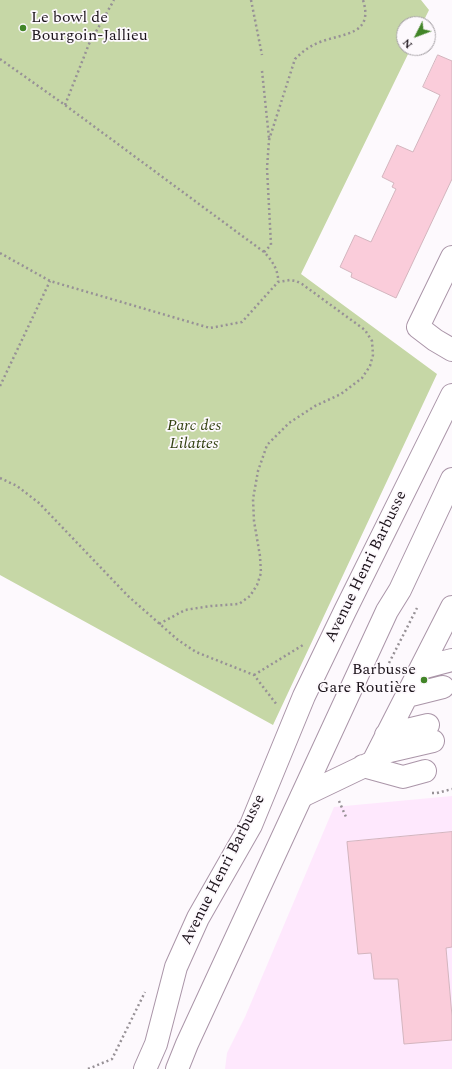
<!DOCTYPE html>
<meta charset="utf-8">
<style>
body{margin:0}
#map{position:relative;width:452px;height:1069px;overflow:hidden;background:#fdf9fd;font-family:Spectral,serif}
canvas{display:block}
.north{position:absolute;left:396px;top:16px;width:40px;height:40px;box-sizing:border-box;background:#fdf9fd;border:1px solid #a39ea3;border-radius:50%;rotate:228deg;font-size:11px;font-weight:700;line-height:16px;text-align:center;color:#1d151c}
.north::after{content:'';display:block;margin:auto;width:14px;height:18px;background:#428528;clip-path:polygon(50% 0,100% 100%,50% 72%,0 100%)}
</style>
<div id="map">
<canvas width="452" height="1069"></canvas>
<div class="north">N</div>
</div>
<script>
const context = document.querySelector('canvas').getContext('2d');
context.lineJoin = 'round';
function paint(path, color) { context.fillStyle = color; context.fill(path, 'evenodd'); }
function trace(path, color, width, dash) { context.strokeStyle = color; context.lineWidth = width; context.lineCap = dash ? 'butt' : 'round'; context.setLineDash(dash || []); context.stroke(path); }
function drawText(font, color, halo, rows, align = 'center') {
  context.font = font + ' Spectral,serif'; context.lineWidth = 3.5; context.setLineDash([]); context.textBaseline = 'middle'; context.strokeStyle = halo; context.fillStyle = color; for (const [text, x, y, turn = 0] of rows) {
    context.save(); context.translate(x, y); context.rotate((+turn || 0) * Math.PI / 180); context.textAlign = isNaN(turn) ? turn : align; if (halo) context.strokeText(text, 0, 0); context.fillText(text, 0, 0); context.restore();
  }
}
const built = new Path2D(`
 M 452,796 L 452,1069 L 225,1069 L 227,1053 L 245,1017 L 334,807 Z`);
const green = new Path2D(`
 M 0,0 L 421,0 L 429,10 L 422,24 L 404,24 L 404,48 L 411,48 L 301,274 L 437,374 L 273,725 L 0,575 Z`);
const building = new Path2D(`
 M 438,55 L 452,61 L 452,179 L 396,298 L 351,277 L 352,273 L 340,267 L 355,235 L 371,242 L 396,189 L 392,187 L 394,183 L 382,177 L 397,145 L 413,152 L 440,95 L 423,87 Z
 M 452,832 L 452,947 L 446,948 L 452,1016 L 452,1040 L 404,1044 L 398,979 L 374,979 L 371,953 L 358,954 L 347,842 Z`);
const path = new Path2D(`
 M 251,0 L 262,55
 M 0,59 L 65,105 L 264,252 C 272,260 279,271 278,282
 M 262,71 L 269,138
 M 65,105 L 89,44 L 114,0
 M 264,252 L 271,245 L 267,168 L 269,140 L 295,59 C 303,51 310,46 320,42 C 344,33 374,35 363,0
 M 0,253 L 50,281 L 210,328 L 242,322 L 278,282 L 290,280 L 296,281 L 302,284 L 365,330 L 372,341 L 373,355 L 370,366 L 362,378 L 341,394 L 315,406 L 289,423 L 267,445 L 258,471 L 253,499 L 254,521 L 260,556 L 261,573 L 257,585 L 250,596 L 239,604 L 211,606 L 185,610 L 159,624
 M 0,386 L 50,281
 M 0,478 L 17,486 L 39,503 L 128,596 L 178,640 L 196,652 L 254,675 L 277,705
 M 389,663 L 417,608
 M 254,675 L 303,645
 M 432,793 L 437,793 L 452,789
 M 339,801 L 346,817
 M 88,1069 L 112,1059 L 145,992`);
const minor = new Path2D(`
 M 452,257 L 418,327 L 435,340 L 452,350
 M 421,668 L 452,660
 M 407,696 L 443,687
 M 386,735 L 428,725
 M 377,754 L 433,741
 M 363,766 L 403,777 L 425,771
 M 302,796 L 373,762 L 452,607`);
const major = new Path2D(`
 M 145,1069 L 156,1044 L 176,967 L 198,918 L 251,825 L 304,696 L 345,611 L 452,395
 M 177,1069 L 187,1044 L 387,611 L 400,590 L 452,479`);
const markers = [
 [23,28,4,"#428528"],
 [424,680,4,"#428528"]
];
const poiNames = [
 ["Le bowl de",31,19],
 ["Bourgoin-Jallieu",31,37],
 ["Barbusse",416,671,"right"],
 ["Gare Routière",416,689,"right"]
];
const parkNames = [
 ["Parc des",194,427],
 ["Lilattes",194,445]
];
const streetNames = [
 ["Avenue Henri Barbusse",367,567,-64],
 ["Avenue Henri Barbusse",224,870,-63]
];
paint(built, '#fee8fd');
paint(green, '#c6d7a6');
paint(building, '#faccda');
trace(building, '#d3b5be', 1);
trace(minor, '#aa95a8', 24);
trace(major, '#aa95a8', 24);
trace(path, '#979196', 2.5, [2, 3]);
trace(minor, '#fff', 22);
trace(major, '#fff', 22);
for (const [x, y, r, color] of markers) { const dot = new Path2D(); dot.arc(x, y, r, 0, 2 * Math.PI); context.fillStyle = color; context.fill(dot); trace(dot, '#fdf9fd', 1.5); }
drawText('16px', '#1d151c', '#fdf9fd', poiNames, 'left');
drawText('italic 16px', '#324010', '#fdf9fd', parkNames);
drawText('16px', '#1d151c', '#fdf9fd', streetNames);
</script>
